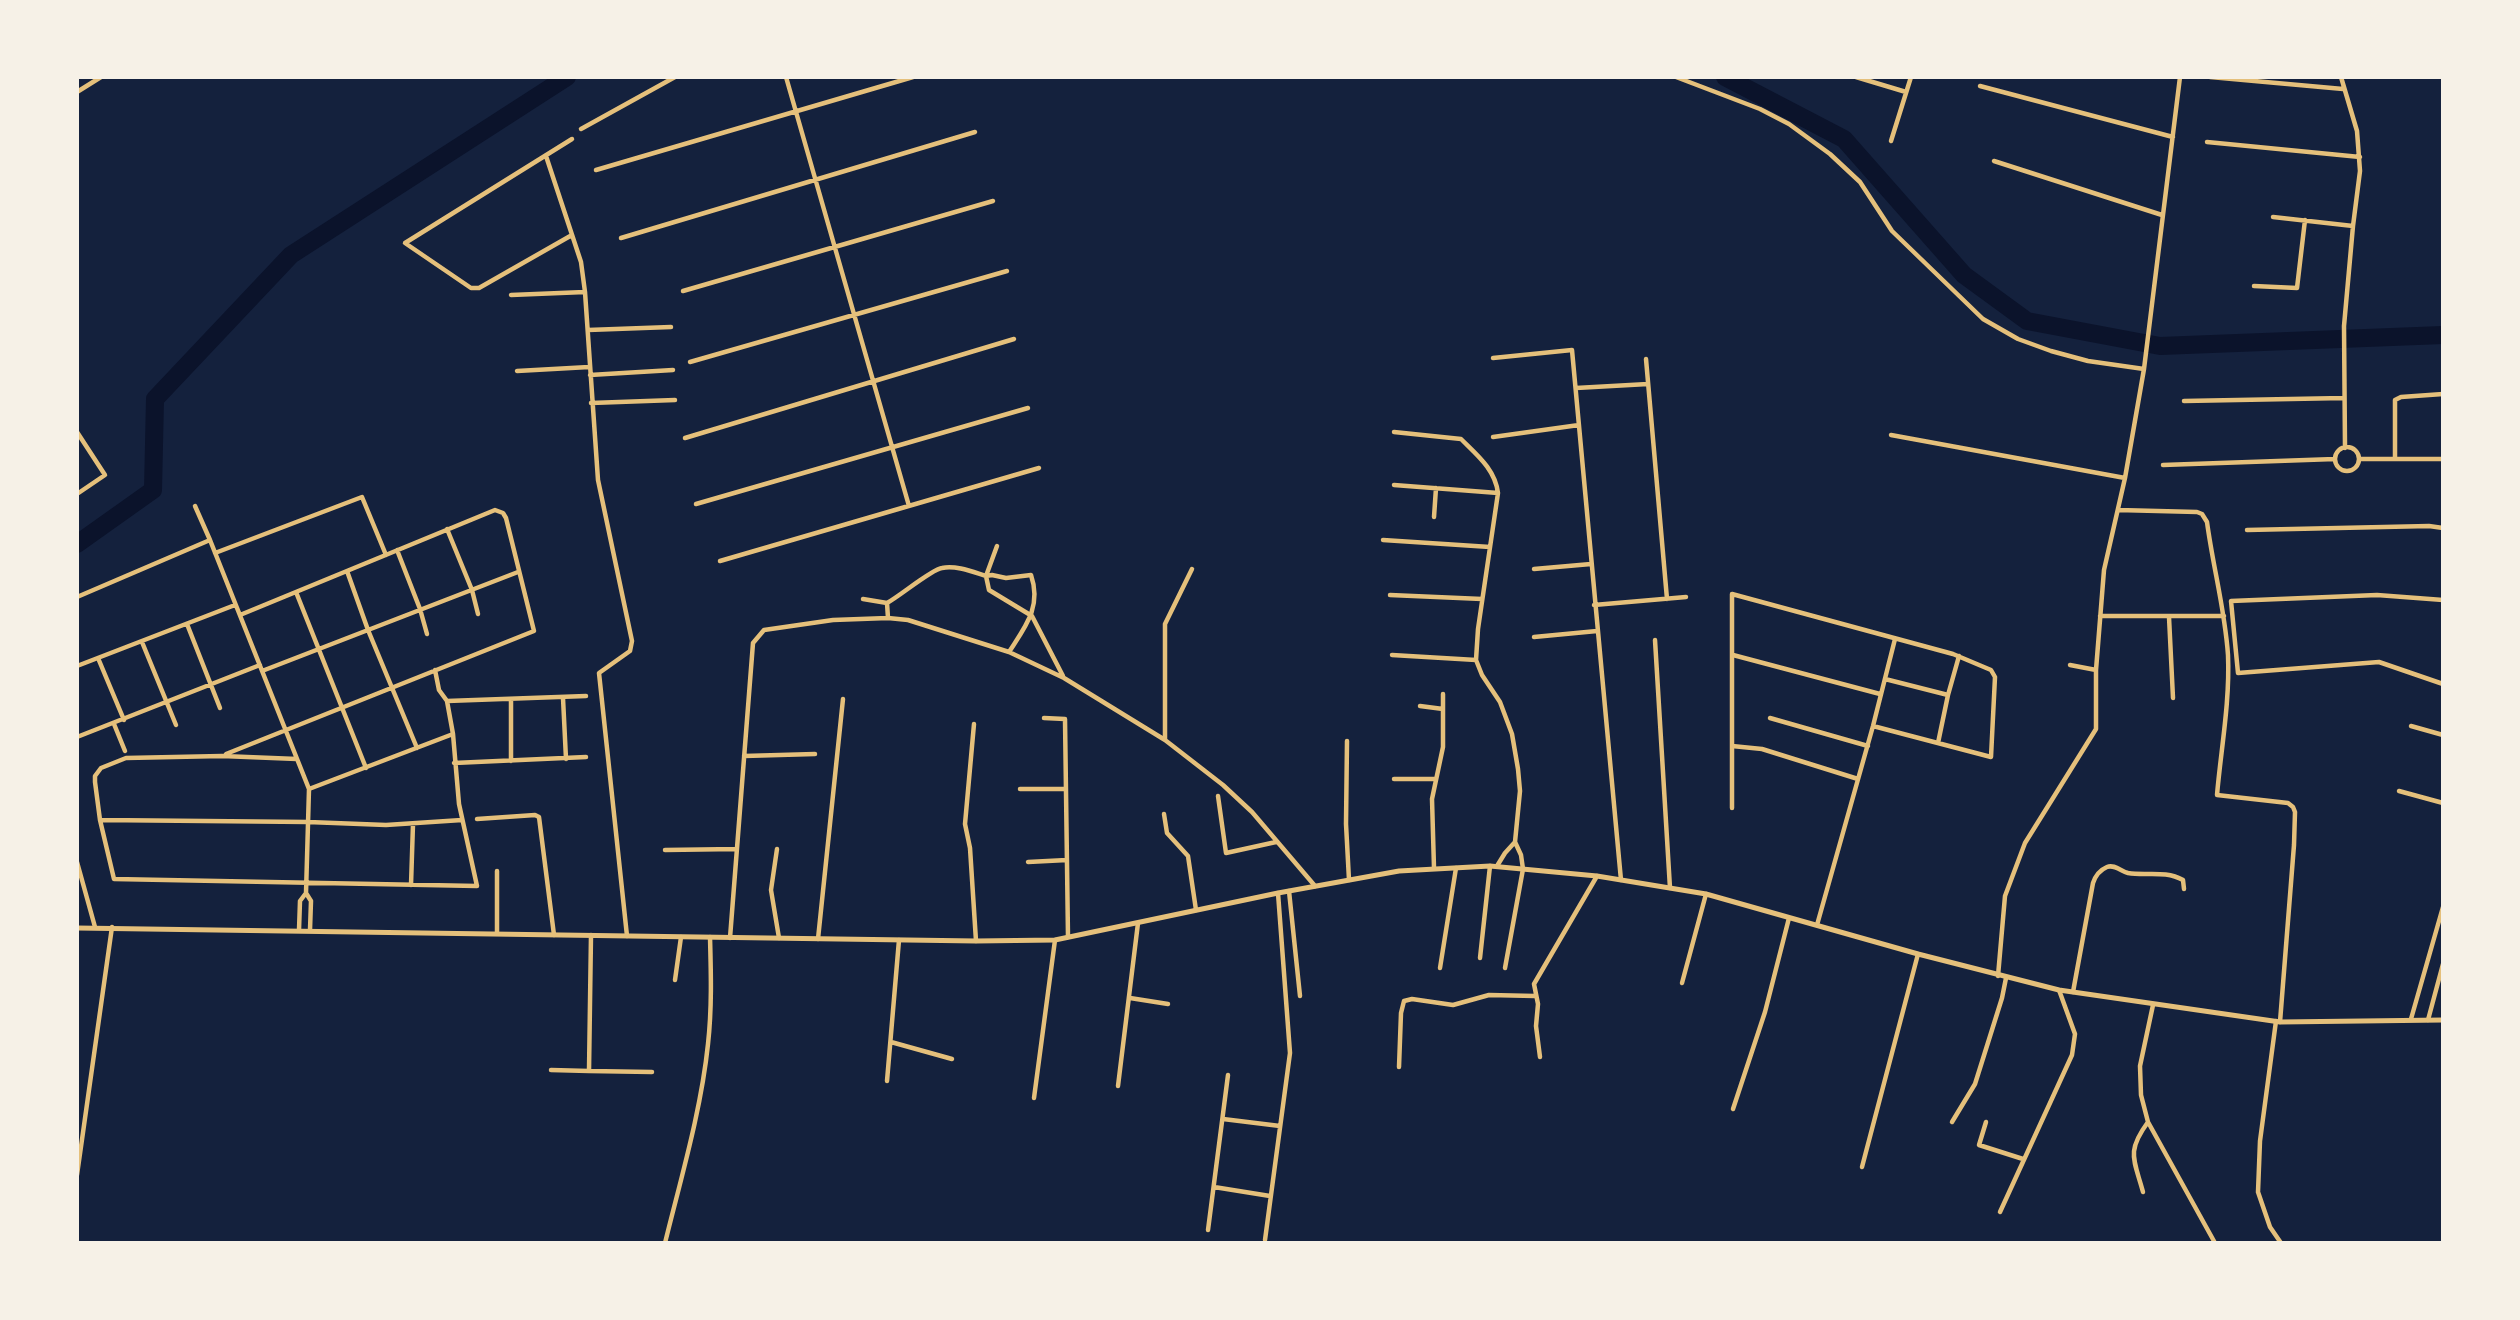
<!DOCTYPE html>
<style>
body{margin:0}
#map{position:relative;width:2520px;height:1320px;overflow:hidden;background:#14213d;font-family:"Playfair Display",serif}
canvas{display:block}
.frame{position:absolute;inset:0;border:79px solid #f6f1e7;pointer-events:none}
</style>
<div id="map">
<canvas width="2520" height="1320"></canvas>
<div class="frame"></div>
</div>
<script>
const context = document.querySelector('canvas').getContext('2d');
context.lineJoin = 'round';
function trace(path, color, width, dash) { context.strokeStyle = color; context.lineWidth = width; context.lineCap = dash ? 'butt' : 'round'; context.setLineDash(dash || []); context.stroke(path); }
const river = new Path2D(`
 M 1725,77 L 1844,139 L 1964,275 L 2027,321 L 2160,346 L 2443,335
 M 77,544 L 153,490 L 155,399 L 291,255 L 567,77`);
const minor = new Path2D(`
 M 786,77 L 909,506
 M 1676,77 L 1760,109 L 1789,124 L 1830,154 L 1860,182 L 1892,231 L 1983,319 L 2018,339 L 2051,351 L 2088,361 L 2144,369
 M 1856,77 L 1906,92
 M 2210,77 L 2343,89
 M 2341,77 L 2357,131 L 2360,171 L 2353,226 L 2344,326 L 2345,448
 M 1980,86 L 2173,137
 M 77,92 L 101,77
 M 581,129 L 675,77
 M 1891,141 L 1911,77
 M 2207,142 L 2360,157
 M 546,156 L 581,262 L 585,292 L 598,480 L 632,641 L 630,651 L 599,673 L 627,936
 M 1994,161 L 2162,215
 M 596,170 L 913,77
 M 2273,217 L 2353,226
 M 572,235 L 479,288 L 471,288 L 405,243 L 572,139
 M 621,238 L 975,132
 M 2254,286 L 2297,288 L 2305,220
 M 683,291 L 993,201
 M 511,295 L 585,292
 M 588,330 L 671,327
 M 1493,358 L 1572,350 L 1621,880
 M 1646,359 L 1667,599
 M 690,362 L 1007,271
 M 517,371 L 589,367
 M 590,375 L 673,370
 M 1576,388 L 1648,384
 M 2184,401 L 2344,398
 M 591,403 L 675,400
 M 77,432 L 105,475 L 77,494
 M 1394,432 L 1461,439 C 1477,455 1495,469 1498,493 L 1478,629 L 1476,660 L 1482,675 L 1500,702 L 1512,734 L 1518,769 L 1520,791 L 1515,842 L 1521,855 L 1523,869 L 1505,968
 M 1891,435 L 2125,478
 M 1493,437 L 1579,425
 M 685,438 L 1014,339
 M2335 459a12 12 0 1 1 24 0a12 12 0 1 1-24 0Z
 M 2395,458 L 2395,400 L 2401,397 L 2443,394
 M 2359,459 L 2443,459
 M 2163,465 L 2335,459
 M 1394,485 L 1498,493
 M 696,504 L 1028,408
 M 195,506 L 210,540 L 309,789 L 306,893 L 300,901 L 299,930
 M 2118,510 L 2197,512 L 2202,514 L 2207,522 C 2213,567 2225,610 2228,655 C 2230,702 2221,749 2217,795 L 2288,803 L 2293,807 L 2295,812 L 2294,845 L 2280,1022
 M 1434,517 L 1436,488
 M 447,529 L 472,590 L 478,614
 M 2247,530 L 2429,526 L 2443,528
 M 1383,540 L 1490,547
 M 997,546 L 986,576 L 992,575 L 1006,578 L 1031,575 C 1042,607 1025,627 1009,652
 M 397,550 L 420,609 L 427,634
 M 215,553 L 362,497 L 386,555
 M 720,561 L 1039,468
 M 1534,569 L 1591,564
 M 347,571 L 368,630 L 417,748
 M 296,592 L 366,768
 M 1390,595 L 1482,599
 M 77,597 L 210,540
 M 863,599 L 887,603
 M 2443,600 L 2377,595 L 2231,601 L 2238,673 L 2379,662 L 2443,684
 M 1594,605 L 1686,597
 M 2100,616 L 2224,616
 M 2169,617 L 2173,698
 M 888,618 L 887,603 C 900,596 932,569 942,568 C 956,565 973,572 986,576 L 989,590 L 1032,616 L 1063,676
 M 187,624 L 220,708
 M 1534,637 L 1597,631
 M 1655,640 L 1670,888
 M 142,642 L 176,725
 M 1392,655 L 1476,660
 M 1733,655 L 1880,694
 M 98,658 L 124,720
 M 2070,665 L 2096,670
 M 77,666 L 235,605
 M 262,671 L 518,572
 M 1885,679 L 1948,695 L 1938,743
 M 1948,695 L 1959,656
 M 563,698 L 566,759
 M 511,699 L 511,761
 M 447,701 L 586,696
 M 1420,706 L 1443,709
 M 1044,718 L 1065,719 L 1068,937
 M 1770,718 L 1868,746
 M 114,724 L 125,751
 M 974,724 L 965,824 L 970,848 L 976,941
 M 2411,726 L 2443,735
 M 77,737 L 260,665
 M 1165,739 L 1165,624 L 1192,569
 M 1347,741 L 1346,824 L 1349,880
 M 1732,746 L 1762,749 L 1858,779
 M 226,754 L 534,631 L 506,518 L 503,513 L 495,510 L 240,615
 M 744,756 L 815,754
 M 297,759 L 222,756 L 126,758 L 101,768 L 95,776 L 95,782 L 100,820 L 114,879 L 477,886 L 459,804 L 453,734 L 447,701 L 439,690 L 435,670
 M 454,763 L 586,757
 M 1394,779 L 1436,779
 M 309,789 L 453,734
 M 1020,789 L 1066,789
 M 2399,791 L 2443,803
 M 1218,796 L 1226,853 L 1276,842
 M 1732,808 L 1732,594 L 1953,654 L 1991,670 L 1995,677 L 1991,757 L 1873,726
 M 1164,814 L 1167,833 L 1188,856 L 1196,910
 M 477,819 L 535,815 L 539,817 L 554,935
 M 100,820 L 308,822 L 386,825 L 462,820
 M 777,849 L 771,890 L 779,938
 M 665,850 L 737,849
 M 77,862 L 95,927
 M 1028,862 L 1067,860
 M 1497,866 L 1505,853 L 1515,842
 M 1434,868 L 1432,799 L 1443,747 L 1443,694
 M 497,871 L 497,933
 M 411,885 L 413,824
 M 1289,891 L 1300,996
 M 306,893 L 311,901 L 310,930
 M 1817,925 L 1873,726 L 1895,639
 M 591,935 L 589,1071 L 652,1072
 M 730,938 L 753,643 L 764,630 L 833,620 L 888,618 L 908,620 L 1009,652 L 1064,678 L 1165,740 L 1223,785 L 1252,812 L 1315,886
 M 818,939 L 843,699
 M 1480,958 L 1490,866
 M 1440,968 L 1456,868
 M 1998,976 L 2005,896 L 2025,843 L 2096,729 L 2096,670 L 2104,570 L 2125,478 L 2144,369 L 2180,77
 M 675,980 L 681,937
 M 1682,983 L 1706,894
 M 2073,992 L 2093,883 C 2095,877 2100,870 2107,867 C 2114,864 2121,871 2128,873 C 2147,876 2165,870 2183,880 L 2184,889
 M 1130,998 L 1168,1004
 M 2153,1005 L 2140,1066 L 2141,1095 L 2148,1122 L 2215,1243
 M 2411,1019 L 2443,907
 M 2428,1020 L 2443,964
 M 2276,1021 L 2260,1141 L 2258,1192 L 2270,1227 L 2281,1243
 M 891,1042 L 952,1059
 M 1540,1057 L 1536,1026 L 1538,1004 L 1534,984 L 1597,876
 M 1399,1067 L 1401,1013 L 1404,1001 L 1412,999 L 1453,1005 L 1489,995 L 1535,996
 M 551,1070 L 589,1071
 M 887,1081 L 899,940
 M 1118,1086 L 1138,923
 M 1034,1098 L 1055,940
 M 1733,1109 L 1765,1012 L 1789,918
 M 1223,1119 L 1280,1126
 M 1952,1122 L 1975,1084 L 2002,998 L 2006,978
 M 1986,1122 L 1979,1145 L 2023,1159
 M 1862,1167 L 1918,954
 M 77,1175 L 112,927
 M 1214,1187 L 1270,1196
 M 2143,1192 C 2134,1159 2126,1152 2148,1122
 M 2000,1212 L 2072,1055 L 2075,1034 L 2059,990
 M 1208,1230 L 1228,1075
 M 1265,1240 L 1290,1053 L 1278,893
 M 665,1243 C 681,1178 701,1111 708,1044 C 712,1008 711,973 710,937`);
const tertiary = new Path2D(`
 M 77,928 L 976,941 L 1055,940 L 1278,893 L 1399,871 L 1490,866 L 1597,876 L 1706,894 L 1918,954 L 2059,990 L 2280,1022 L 2443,1020`);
trace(river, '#0b132b', 18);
trace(minor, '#e5c07b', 4.5);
trace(tertiary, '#e5c07b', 5);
</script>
